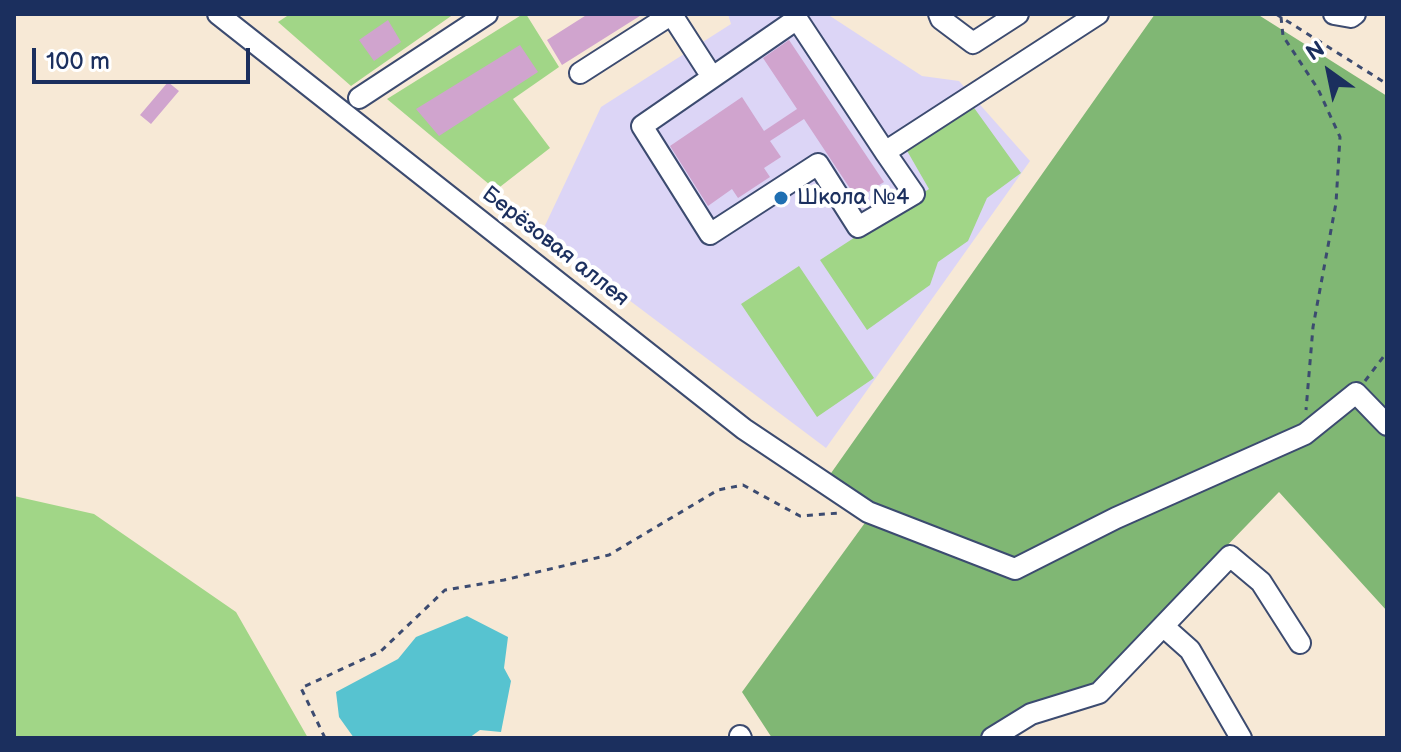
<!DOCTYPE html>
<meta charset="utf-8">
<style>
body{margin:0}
#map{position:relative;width:1401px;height:752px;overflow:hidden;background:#f7e9d6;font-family:"Balsamiq Sans",sans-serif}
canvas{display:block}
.frame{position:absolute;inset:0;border:16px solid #1b2f5e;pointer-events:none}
.north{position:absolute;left:1289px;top:32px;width:80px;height:80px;-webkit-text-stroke:6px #fff;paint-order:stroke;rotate:327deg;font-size:22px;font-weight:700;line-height:32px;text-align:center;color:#1b2f5e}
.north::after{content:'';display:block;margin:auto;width:28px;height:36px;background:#1b2f5e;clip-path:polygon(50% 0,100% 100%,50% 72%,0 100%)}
.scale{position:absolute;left:32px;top:48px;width:218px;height:36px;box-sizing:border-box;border:4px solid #1b2f5e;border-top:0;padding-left:10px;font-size:24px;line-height:28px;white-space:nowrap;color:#1b2f5e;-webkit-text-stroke:6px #fff;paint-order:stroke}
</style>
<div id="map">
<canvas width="1401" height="752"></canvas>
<div class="frame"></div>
<div class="north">N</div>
<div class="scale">100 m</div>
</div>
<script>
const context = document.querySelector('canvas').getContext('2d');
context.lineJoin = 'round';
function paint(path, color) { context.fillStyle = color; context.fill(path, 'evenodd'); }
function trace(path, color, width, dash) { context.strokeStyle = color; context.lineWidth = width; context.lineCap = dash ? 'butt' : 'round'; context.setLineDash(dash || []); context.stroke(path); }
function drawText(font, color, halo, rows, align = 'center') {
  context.font = font + ' "Balsamiq Sans",sans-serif'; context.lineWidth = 8; context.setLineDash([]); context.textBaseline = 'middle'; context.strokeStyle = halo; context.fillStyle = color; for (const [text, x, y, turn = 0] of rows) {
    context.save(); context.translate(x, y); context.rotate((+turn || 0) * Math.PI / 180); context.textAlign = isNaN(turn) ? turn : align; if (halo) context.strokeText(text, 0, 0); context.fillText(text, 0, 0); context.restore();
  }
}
const built = new Path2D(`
 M 728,14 L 827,14 L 922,76 L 959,81 L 1030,161 L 826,448 L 541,234 L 601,107 L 731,24 Z`);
const green = new Path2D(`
 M 290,14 L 454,14 L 351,86 L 278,22 Z
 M 523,14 L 526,14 L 559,67 L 513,99 L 550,148 L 496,190 L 387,99 Z
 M 972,105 L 1021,173 L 987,198 L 968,241 L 938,262 L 930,285 L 867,330 L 820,260 L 929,189 L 906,149 Z
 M 799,266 L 874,378 L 817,417 L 741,304 Z
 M 14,496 L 94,514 L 236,612 L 308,738 L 14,738 Z`);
const forest = new Path2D(`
 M 1155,14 L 1257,14 L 1387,96 L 1387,611 L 1279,492 L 1090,687 L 995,738 L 772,738 L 742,692 L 875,509 L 829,476 Z`);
const water = new Path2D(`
 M 467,616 L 508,637 L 504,668 L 511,681 L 501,732 L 480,730 L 469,738 L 354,738 L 339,717 L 336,692 L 398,659 L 416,637 Z`);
const building = new Path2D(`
 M 588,14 L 643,14 L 562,65 L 547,40 Z
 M 388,20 L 401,42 L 374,61 L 359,40 Z
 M 789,40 L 884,182 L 857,199 L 804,119 L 770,141 L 781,157 L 764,168 L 770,177 L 738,198 L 732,189 L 708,206 L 670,146 L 742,97 L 764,131 L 797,109 L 763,58 Z
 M 520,45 L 538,72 L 439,136 L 416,109 Z
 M 168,82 L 179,91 L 151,124 L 140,115 Z`);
const path = new Path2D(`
 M 1276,14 L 1387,84
 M 1281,17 L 1283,36 L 1318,89 L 1340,137 L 1336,203 L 1313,327 L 1306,410
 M 1365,381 L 1387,352
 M 325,738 L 301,688 L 381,651 L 445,590 L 504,580 L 609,555 L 718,490 L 743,485 L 800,516 L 839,513`);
const minor = new Path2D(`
 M 218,14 L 744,429 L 868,512 L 1015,569 L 1116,518 L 1305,434 L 1356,393 L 1387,425
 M 939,14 L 941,19 L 973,43 L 1018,14
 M 1334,14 L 1351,17 L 1355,14
 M 672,15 L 712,77
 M 580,73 L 672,14
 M 359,98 L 487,14
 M 885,152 L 797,19 L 642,126 L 710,234 L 818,164 L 858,227 L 914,194 L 885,152 L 1098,14
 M 1163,626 L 1190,650 L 1241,738
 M 740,736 L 741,738
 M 992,738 L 1031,714 L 1099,693 L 1230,556 L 1261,582 L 1300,643`);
const markers = [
 [781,198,8,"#1f6fb2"]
];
const poiNames = [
 ["Школа №4",797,198]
];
const streetNames = [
 ["Берёзовая аллея",555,247,38]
];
paint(built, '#dcd5f6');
paint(green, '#a1d687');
paint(forest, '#80b774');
paint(water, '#57c3d0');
paint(building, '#d0a4ce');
trace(minor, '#3c4b70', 24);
trace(path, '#3c4b70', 3, [6, 6]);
trace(minor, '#fff', 20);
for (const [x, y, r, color] of markers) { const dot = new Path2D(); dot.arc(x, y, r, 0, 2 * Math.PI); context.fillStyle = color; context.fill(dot); trace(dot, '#fff', 3); }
drawText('22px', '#1b2f5e', '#fff', poiNames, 'left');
drawText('22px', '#1b2f5e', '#fff', streetNames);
</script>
